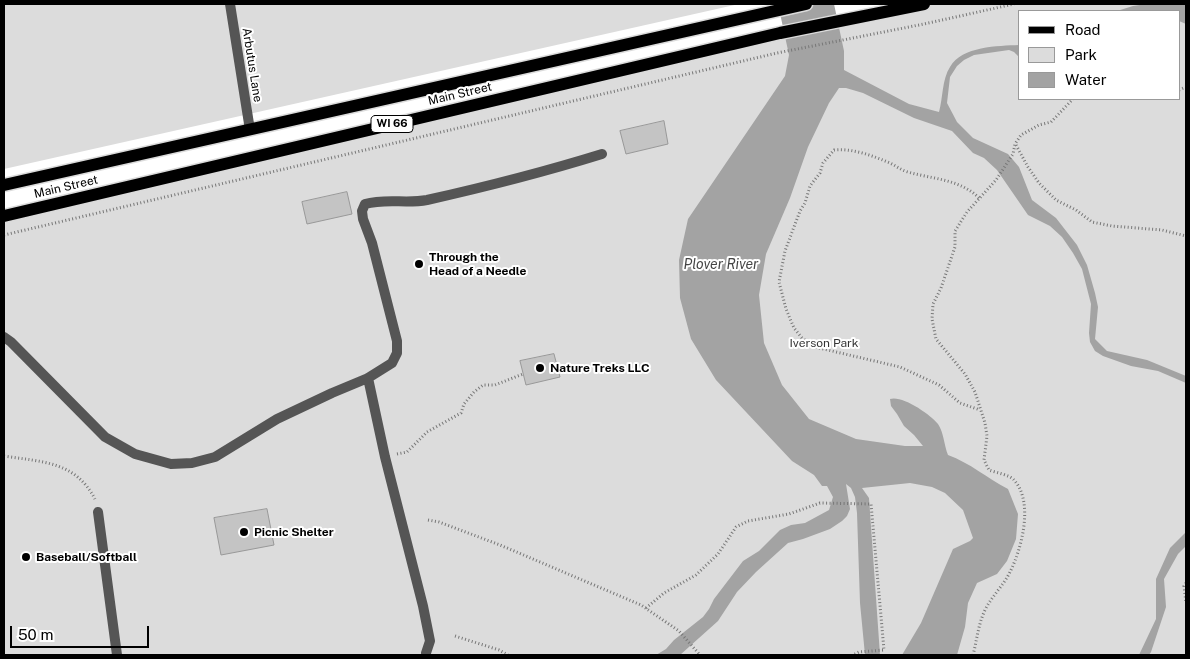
<!DOCTYPE html>
<style>
body{margin:0}
#map{position:relative;width:1190px;height:659px;overflow:hidden;background:#fff;font-family:"Public Sans",sans-serif}
canvas{display:block}
.frame{position:absolute;inset:0;border:5px solid #000;pointer-events:none}
.legend{position:absolute;left:1018px;top:10px;width:162px;height:90px;box-sizing:border-box;background:#fff;border:1px solid #999;margin:0;padding:6px 9px;list-style:none;font-size:15px;color:#000}
.legend li{display:flex;align-items:center;gap:10px;height:25px}
.legend b{width:25px;border:1px solid #999}
.scale{position:absolute;left:10px;top:626px;width:139px;height:22px;box-sizing:border-box;border:2px solid #000;border-top:0;padding-left:6px;font-size:15px;line-height:18px;white-space:nowrap;color:#000;-webkit-text-stroke:4px #fff;paint-order:stroke}
</style>
<div id="map">
<canvas width="1190" height="659"></canvas>
<div class="frame"></div>
<ul class="legend">
<li><b style="height:6px;background:#000"></b>Road</li>
<li><b style="height:14px;background:#dcdcdc"></b>Park</li>
<li><b style="height:14px;background:#a3a3a3"></b>Water</li>
</ul>
<div class="scale">50 m</div>
</div>
<script>
const context = document.querySelector('canvas').getContext('2d');
context.lineJoin = 'round';
function paint(path, color) { context.fillStyle = color; context.fill(path, 'evenodd'); }
function trace(path, color, width, dash) { context.strokeStyle = color; context.lineWidth = width; context.lineCap = dash ? 'butt' : 'round'; context.setLineDash(dash || []); context.stroke(path); }
function drawText(font, color, halo, rows, align = 'center') {
  context.font = font + ' "Public Sans",sans-serif'; context.lineWidth = 4; context.setLineDash([]); context.textBaseline = 'middle'; context.strokeStyle = halo; context.fillStyle = color; for (const [text, x, y, turn = 0] of rows) {
    context.save(); context.translate(x, y); context.rotate((+turn || 0) * Math.PI / 180); context.textAlign = isNaN(turn) ? turn : align; if (halo) context.strokeText(text, 0, 0); context.fillText(text, 0, 0); context.restore();
  }
}
const green = new Path2D(`
 M 4,4 L 739,4 L 4,169 Z
 M 924,4 L 1186,4 L 1186,655 L 4,655 L 4,216 ZM 1019,11 L 1179,11 L 1179,99 L 1019,99 Z`);
const water = new Path2D(`
 M 778,4 L 834,4 L 844,51 L 844,70 L 909,104 L 939,112 C 943,98 942,79 950,67 C 962,46 998,46 1019,45 L 1019,57 L 1014,52 L 1009,50 L 974,55 L 964,60 L 957,66 L 950,77 L 947,103 L 957,122 L 973,138 L 1008,154 L 1019,167 L 1032,200 L 1056,218 L 1077,245 L 1087,265 L 1095,293 L 1098,307 L 1095,339 L 1107,351 L 1147,360 L 1186,376 L 1186,383 L 1158,371 L 1131,366 L 1103,356 L 1095,351 L 1090,342 L 1089,333 L 1091,304 L 1082,269 L 1073,253 L 1062,237 L 1050,226 L 1028,215 L 997,170 L 984,158 L 973,153 L 952,131 L 914,118 L 863,93 L 846,88 L 839,88 L 829,103 L 808,147 L 790,198 L 766,254 L 759,295 L 764,343 L 782,385 L 809,419 L 856,439 L 905,446 L 923,446 L 914,435 L 904,426 L 897,414 L 891,406 L 890,399 C 902,395 930,414 938,424 C 944,433 944,445 948,455 C 970,463 987,478 1008,489 L 1018,514 L 1016,539 L 1007,561 L 997,574 L 977,583 L 968,603 L 965,627 L 957,655 L 902,655 L 921,623 L 953,549 L 970,541 L 973,538 L 963,510 L 945,493 L 932,487 L 910,483 L 862,488 L 869,498 L 880,655 L 865,655 L 860,603 L 857,513 L 855,497 L 851,488 L 846,484 L 850,509 L 847,516 L 842,521 L 830,529 L 803,539 L 788,543 L 756,572 L 737,592 L 718,621 L 680,655 L 656,655 L 666,649 L 674,640 L 703,617 L 709,609 L 714,599 L 743,561 L 759,551 L 780,530 L 791,525 L 805,523 L 829,510 L 833,497 L 827,486 L 822,486 L 814,475 L 792,461 L 716,380 L 691,339 L 680,298 L 679,260 L 688,219 L 785,76 L 789,55 Z
 M 1146,4 L 1186,4 L 1186,24 L 1179,21 L 1179,11 L 1117,11 L 1133,6 Z
 M 1186,532 L 1186,546 L 1178,554 L 1164,579 L 1166,607 L 1151,652 L 1149,655 L 1139,655 L 1156,619 L 1156,579 L 1170,548 Z`);
const building = new Path2D(`
 M 664,121 L 668,144 L 626,154 L 620,131 Z
 M 347,192 L 352,214 L 307,224 L 302,202 Z
 M 554,354 L 560,377 L 526,385 L 520,361 Z
 M 267,509 L 274,545 L 221,555 L 214,518 Z`);
const path = new Path2D(`
 M 1179,90 L 1186,87
 M 1016,145 L 1028,167 L 1039,183 L 1056,200 L 1076,210 L 1092,222 L 1112,226 L 1162,230 L 1186,236
 M 979,198 C 960,179 932,179 908,172 C 901,170 896,166 890,163 C 873,156 853,148 834,150 L 823,163 L 820,173 L 810,186 L 805,203 L 800,211 L 785,251 L 779,282 L 786,309 L 794,328 L 802,338 L 815,347 L 900,367 L 939,385 L 960,403 L 980,410
 M 4,235 L 777,53 L 924,24 L 1014,4
 M 397,454 L 407,452 L 427,432 L 461,413 L 464,404 L 474,392 L 483,385 L 495,385 L 523,374
 M 4,456 C 42,462 75,461 95,499
 M 428,520 L 439,522 L 500,545 L 641,605 L 679,631 L 700,655
 M 1186,583 L 1184,586 L 1186,603
 M 646,608 L 664,593 L 696,575 L 718,554 L 736,527 L 748,521 L 789,514 L 820,503 L 871,504 L 884,650 L 859,652 L 853,655
 M 455,636 L 499,650 L 508,655
 M 973,655 C 977,640 978,625 985,610 C 992,596 1003,586 1010,572 C 1022,548 1034,502 1014,480 C 1010,475 997,473 989,470 L 984,460 L 987,436 L 985,423 L 975,392 L 965,374 L 936,339 L 932,319 L 933,304 L 941,288 L 955,247 L 955,231 L 967,212 L 996,180 L 1013,154 L 1015,144 L 1021,135 L 1039,125 L 1051,122 L 1073,99`);
const lane = new Path2D(`
 M 230,4 L 250,130
 M 4,337 L 11,342 L 105,437 L 135,454 L 171,464 L 192,463 L 215,457 L 277,419 L 332,393 L 368,378 L 392,363 L 397,353 L 397,341 L 372,243 L 363,219 L 362,211 L 365,204 C 386,198 406,204 427,200 C 485,187 544,172 602,154
 M 368,378 L 385,457 L 423,606 L 430,641 L 426,653
 M 98,512 L 117,655`);
const primary = new Path2D(`
 M 4,185 L 806,4
 M 4,216 L 780,33 L 924,4`);
const markers = [
 [419,264,5,"#000"],
 [540,368,5,"#000"],
 [244,532,5,"#000"],
 [26,557,5,"#000"]
];
const shields = [
 [392,124,42]
];
const shieldNames = [
 ["WI 66",392,124]
];
const streetNames = [
 ["Arbutus Lane",252,65,81],
 ["Main Street",460,94,-13],
 ["Main Street",66,187,-13]
];
const poiNames = [
 ["Through the",429,257],
 ["Head of a Needle",429,271],
 ["Nature Treks LLC",550,368],
 ["Picnic Shelter",254,532],
 ["Baseball/Softball",36,557]
];
const parkNames = [
 ["Iverson Park",824,343]
];
const waterNames = [
 ["Plover River",721,265]
];
paint(green, '#dcdcdc');
paint(water, '#a3a3a3');
paint(building, '#c4c4c4');
trace(building, '#999', 1);
trace(primary, '#dbdbdb', 15);
trace(path, '#777', 3, [1, 2.5]);
trace(lane, '#555', 10);
trace(primary, '#000', 12);
for (const [x, y, r, color] of markers) { const dot = new Path2D(); dot.arc(x, y, r, 0, 2 * Math.PI); context.fillStyle = color; context.fill(dot); trace(dot, '#fff', 2); }
for (const [x, y, w] of shields) { const box = new Path2D(); box.roundRect(x - w / 2, y - 8.5, w, 17, 4); context.fillStyle = '#fff'; context.fill(box); trace(box, '#000', 1); }
drawText('bold 11px', '#000', null, shieldNames);
drawText('12px', '#000', '#fff', streetNames);
drawText('bold 12px', '#000', '#fff', poiNames, 'left');
drawText('12px', '#333', '#fff', parkNames);
drawText('italic 14px', '#444', '#fff', waterNames);
</script>
